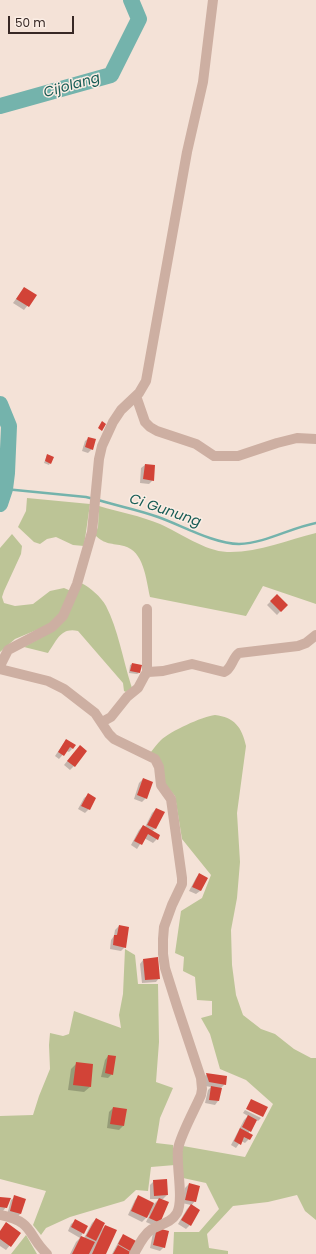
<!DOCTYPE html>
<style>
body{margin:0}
#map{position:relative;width:316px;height:1254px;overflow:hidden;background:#f4e2d7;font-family:Poppins,sans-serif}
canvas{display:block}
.scale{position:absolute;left:8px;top:16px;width:66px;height:18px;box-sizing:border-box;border:2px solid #372825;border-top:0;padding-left:5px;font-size:12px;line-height:14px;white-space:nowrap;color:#372825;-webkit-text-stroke:3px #fbede4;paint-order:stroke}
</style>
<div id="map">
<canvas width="316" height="1254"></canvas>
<div class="scale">50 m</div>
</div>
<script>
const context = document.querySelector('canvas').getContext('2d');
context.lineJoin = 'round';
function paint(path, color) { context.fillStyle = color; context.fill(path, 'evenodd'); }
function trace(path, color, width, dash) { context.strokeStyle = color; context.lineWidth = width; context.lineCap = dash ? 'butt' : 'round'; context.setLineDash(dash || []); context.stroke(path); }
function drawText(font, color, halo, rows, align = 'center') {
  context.font = font + ' Poppins,sans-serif'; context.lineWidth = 3; context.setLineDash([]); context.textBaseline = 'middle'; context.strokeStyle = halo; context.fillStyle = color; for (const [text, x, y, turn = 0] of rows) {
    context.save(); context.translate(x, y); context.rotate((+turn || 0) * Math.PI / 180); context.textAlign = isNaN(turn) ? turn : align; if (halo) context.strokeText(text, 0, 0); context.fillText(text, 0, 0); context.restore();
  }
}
const green = new Path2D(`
 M 27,498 L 90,504 L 84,546 L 73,545 L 56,537 L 47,539 L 40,544 L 34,542 L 18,527 L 26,511 Z
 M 99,506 C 119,512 141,516 160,524 C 180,533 205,551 227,552 C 258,553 287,540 316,533 L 316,604 L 263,586 L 246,616 L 150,597 C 146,579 144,551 124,546 C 112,543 105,545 95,535 L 98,527 Z
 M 12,534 L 22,546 L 21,554 L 4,591 L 2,597 L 4,603 L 15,606 L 33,604 L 50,591 L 64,588 L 71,591 L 60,613 L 54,621 L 46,626 L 15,639 L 0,652 L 0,548 Z
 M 81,583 C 90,587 101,597 106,606 C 118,629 123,660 131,685 L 132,688 L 126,692 L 124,691 L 123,683 L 78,631 C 61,627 57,640 48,653 L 24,647 L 51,632 Z
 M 215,715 C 234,717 242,727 246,746 L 237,813 L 240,862 L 237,898 L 231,930 L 232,965 L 236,995 L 243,1015 L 261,1029 L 275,1034 L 294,1049 L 311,1058 L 316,1058 L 316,1220 L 305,1211 L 297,1195 L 268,1202 L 233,1206 L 207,1234 L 209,1248 L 228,1251 L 228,1254 L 173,1254 L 174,1232 L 199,1232 L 219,1209 L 206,1183 L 183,1178 L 181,1157 L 183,1146 L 245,1157 L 273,1104 L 246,1080 L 220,1069 L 210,1034 L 201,1018 L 212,1015 L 212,1001 L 197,1000 L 195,977 L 183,971 L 184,957 L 175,953 L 181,911 L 202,898 L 211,875 L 182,839 L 175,796 L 165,784 L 151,752 C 154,748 157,744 161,740 C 171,731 201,717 215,715 Z
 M 125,949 L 135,955 L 138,984 L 158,984 L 159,1042 L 156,1082 L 173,1088 L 160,1118 L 156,1143 L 173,1145 L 175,1165 L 151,1167 L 148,1191 L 136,1190 L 124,1201 L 70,1217 L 46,1228 L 41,1235 L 33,1225 L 46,1191 L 0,1179 L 0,1116 L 33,1115 L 39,1096 L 50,1069 L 49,1045 L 50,1033 L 63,1036 L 69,1034 L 74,1011 L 121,1028 L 119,1015 L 123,994 Z
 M 26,1235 L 37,1254 L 11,1254 Z`);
const shadow = new Path2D(`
 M 21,292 L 35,296 L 24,310 L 13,303 Z
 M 89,438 L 92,449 L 88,453 L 82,451 L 85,441 Z
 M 47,455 L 50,463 L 49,465 L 44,463 Z
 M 145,465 L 153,480 L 149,484 L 140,483 L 141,468 Z
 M 277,595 L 286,605 L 277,615 L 267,605 Z
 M 132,664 L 139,673 L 137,674 L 129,673 L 130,665 Z
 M 66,740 L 72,749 L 69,752 L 66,751 L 59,759 L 55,756 Z
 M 76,750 L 74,766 L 70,770 L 64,765 Z
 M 143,779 L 146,798 L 142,802 L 134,799 L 139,783 Z
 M 88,795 L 89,809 L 85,813 L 78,809 L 84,798 Z
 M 156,809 L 155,829 L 152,831 L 157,839 L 153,843 L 144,838 L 137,849 L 131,845 L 139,830 L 143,826 L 145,827 L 152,813 Z
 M 199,874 L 206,878 L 200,891 L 196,894 L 189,891 L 196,878 Z
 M 119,926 L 125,947 L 121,951 L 110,949 L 111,940 L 114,936 L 115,930 Z
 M 143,960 L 159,978 L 156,982 L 142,983 L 140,964 Z
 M 108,1056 L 112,1074 L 108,1078 L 101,1077 L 105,1060 Z
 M 77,1063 L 90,1087 L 84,1092 L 68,1090 L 71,1069 Z
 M 207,1074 L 225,1084 L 221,1088 L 218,1101 L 215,1105 L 205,1103 L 208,1090 L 211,1087 L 205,1086 L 203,1078 Z
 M 113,1108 L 123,1126 L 119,1130 L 107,1128 L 109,1112 Z
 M 245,1110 L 261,1118 L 258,1121 L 256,1120 L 248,1134 L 249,1139 L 245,1143 L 241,1141 L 236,1148 L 231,1145 L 244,1120 L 248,1116 L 243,1113 Z
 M 154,1181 L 167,1195 L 163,1199 L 150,1199 L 150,1185 Z
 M 189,1184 L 195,1201 L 191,1206 L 190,1225 L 186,1229 L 178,1224 L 187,1209 L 191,1205 L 182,1203 L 185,1188 Z
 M 15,1197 L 24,1199 L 20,1214 L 17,1218 L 7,1215 L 11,1200 Z
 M 138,1197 L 154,1204 L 159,1199 L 168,1203 L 155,1226 L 146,1222 L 150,1214 L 142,1222 L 128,1215 L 135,1200 Z
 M 0,1198 L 6,1207 L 3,1211 L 0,1211 Z
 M 96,1219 L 100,1231 L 105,1226 L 105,1254 L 70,1254 L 76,1242 L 80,1238 L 68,1231 L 71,1224 L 75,1221 L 87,1227 L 81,1236 L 84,1238 L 92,1223 Z
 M 157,1229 L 164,1247 L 160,1251 L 150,1248 L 153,1233 Z
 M 0,1231 L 20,1233 L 6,1250 L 0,1246 Z
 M 124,1235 L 136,1242 L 130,1254 L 112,1254 L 120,1239 Z`);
const stream = new Path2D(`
 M 5,489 L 86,497 L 94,499
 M 98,500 C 118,506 139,510 158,517 C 181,525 214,544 239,544 C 266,543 290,528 316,523`);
const river = new Path2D(`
 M 0,106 L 111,75 L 139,19 L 131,0
 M 0,404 L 9,426 L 7,473 L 5,489 L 0,504`);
const building = new Path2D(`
 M 24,287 L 37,295 L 29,307 L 16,299 Z
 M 102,421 L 106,424 L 102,431 L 98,428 Z
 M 88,437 L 96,439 L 93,450 L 85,447 Z
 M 47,454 L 54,457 L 51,464 L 45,461 Z
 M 145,464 L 155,465 L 154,481 L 143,479 Z
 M 277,594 L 288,605 L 281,612 L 270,601 Z
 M 132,663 L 142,665 L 140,673 L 130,671 Z
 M 66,739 L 76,745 L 73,749 L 70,747 L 64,756 L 58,752 Z
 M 80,745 L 87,751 L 75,767 L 67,761 Z
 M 143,778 L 153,782 L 147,799 L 137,795 Z
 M 88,793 L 96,798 L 90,810 L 81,806 Z
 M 156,808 L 165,812 L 156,829 L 147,825 Z
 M 143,825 L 160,835 L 158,840 L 148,834 L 142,845 L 134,841 Z
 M 199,873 L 208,878 L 201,891 L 192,887 Z
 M 119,925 L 129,927 L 126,948 L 113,945 L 114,935 L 117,935 Z
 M 158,957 L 160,979 L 145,980 L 143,959 Z
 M 108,1055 L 116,1056 L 113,1075 L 105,1073 Z
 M 76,1062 L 93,1064 L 91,1087 L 73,1085 Z
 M 206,1073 L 227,1076 L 226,1085 L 209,1082 Z
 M 211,1086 L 222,1088 L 219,1101 L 209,1100 Z
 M 251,1099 L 268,1107 L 263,1117 L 246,1109 Z
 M 113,1107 L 127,1109 L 124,1126 L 110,1124 Z
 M 248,1115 L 257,1120 L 251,1132 L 242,1127 Z
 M 240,1128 L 253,1135 L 250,1140 L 244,1137 L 241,1145 L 234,1141 Z
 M 167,1179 L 168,1195 L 154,1196 L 153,1180 Z
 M 189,1183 L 200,1186 L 196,1202 L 185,1200 Z
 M 14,1195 L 26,1199 L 21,1214 L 10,1211 Z
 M 138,1195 L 154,1203 L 147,1218 L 131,1211 Z
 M 0,1197 L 11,1198 L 7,1208 L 0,1207 Z
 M 159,1198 L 169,1202 L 160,1223 L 149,1218 Z
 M 191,1204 L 200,1210 L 191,1226 L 181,1220 Z
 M 96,1218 L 105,1223 L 96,1241 L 86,1236 Z
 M 75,1219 L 88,1226 L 84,1234 L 71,1227 Z
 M 6,1222 L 21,1233 L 11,1247 L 0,1239 L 0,1231 Z
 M 105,1225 L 117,1230 L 106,1254 L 92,1254 Z
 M 157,1228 L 169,1231 L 165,1248 L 153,1245 Z
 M 123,1234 L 138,1242 L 132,1252 L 118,1244 Z
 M 81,1236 L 95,1242 L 89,1254 L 72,1254 Z
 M 118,1245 L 132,1253 L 131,1254 L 113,1254 Z`);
const minor = new Path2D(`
 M 136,396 L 145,422 L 150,427 L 157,431 L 196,444 L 214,456 L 238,456 L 277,443 L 297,438 L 316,439
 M 0,666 L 8,650 L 52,627 L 63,616 L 77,584 L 92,532 L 99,459 L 102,446 L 113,422 L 121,410 L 139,393 L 146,381 L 187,152 L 203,82 L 213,0
 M 0,669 L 48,681 L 64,689 L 95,713 L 109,734 L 114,739 L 155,759 L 159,767 L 161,785 L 171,799 L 182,878 L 182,884 L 172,905 L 164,927 L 163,939 L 163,954 L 165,968 L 177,1006 L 201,1078 L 202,1089 L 201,1095 C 195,1109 180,1136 178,1149 C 176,1166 184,1199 177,1213 C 171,1223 161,1224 152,1229 C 143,1235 139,1245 134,1254
 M 147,673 L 147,609
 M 102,722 L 111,717 L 127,697 L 138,688 L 145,675 L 148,672 L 163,671 L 192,664 L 224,672 C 232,669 232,658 239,653 L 298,646 L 306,643 L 316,635
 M 0,1215 C 35,1222 26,1234 47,1254`);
const waterNames = [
 ["Cijolang",72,86,-16],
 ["Ci Gunung",165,511,19]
];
paint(green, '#bcc496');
paint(shadow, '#0003');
trace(stream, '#74b3ac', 2.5);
trace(river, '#74b3ac', 16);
paint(building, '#d24337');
trace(minor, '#cdafa2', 10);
drawText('italic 14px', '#175c55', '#fbede4', waterNames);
</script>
